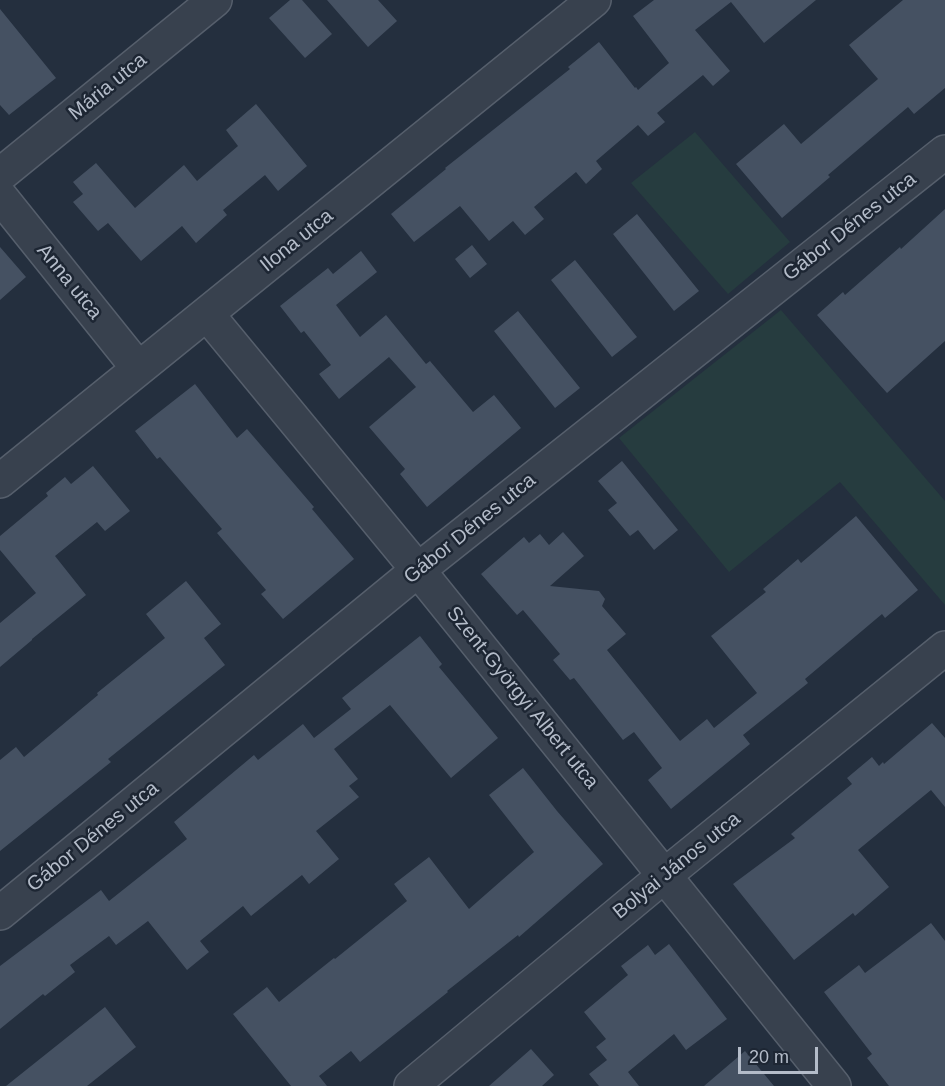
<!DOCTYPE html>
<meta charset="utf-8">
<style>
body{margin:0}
#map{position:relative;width:945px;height:1086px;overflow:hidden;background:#242f3e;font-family:Helvetica,sans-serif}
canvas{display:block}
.scale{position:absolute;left:738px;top:1047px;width:80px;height:27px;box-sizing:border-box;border:3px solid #b4bcc9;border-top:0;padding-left:8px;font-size:18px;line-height:21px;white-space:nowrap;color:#b4bcc9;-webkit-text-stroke:4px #1d2633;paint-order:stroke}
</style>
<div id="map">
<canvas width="945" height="1086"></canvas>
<div class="scale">20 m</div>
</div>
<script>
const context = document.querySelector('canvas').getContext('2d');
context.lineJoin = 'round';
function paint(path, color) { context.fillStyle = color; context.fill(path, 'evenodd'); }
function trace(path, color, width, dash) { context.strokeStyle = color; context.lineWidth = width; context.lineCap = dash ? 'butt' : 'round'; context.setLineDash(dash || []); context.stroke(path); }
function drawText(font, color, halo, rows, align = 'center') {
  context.font = font + ' Helvetica,sans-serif'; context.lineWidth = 5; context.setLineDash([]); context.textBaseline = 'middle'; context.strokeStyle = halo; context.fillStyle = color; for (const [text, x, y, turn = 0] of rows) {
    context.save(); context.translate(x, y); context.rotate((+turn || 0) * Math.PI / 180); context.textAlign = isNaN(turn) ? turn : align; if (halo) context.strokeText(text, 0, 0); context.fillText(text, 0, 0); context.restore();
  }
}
const green = new Path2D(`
 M 695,132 L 790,242 L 728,294 L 631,183 Z
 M 781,310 L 945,501 L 945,605 L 840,482 L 729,572 L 619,438 Z`);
const building = new Path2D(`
 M 290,0 L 302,0 L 332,34 L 305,58 L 269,18 Z
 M 327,0 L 378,0 L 397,21 L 368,47 Z
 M 654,0 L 816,0 L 764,43 L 731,2 L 695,30 L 730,71 L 713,86 L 703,75 L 657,113 L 665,122 L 648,136 L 638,125 L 596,161 L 602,169 L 586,184 L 576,172 L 534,207 L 544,219 L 525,235 L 513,221 L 489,241 L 460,206 L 414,242 L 391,214 L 446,169 L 445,168 L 570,69 L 568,67 L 599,42 L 635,88 L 636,87 L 638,90 L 669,63 L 633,16 Z
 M 903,0 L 945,0 L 945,88 L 914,114 L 908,107 L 828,175 L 830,177 L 782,218 L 736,164 L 784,124 L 801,144 L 878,79 L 849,45 Z
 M 0,9 L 56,78 L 9,115 L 0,105 Z
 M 256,104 L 307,166 L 278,191 L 265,175 L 223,210 L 227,215 L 196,243 L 182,226 L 141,261 L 108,223 L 98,231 L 73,202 L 83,194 L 73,182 L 96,163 L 135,208 L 184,165 L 197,181 L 238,146 L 226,130 Z
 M 945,209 L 945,341 L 887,393 L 817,315 L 843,292 L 845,295 L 900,247 L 901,249 Z
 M 637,214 L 699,291 L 674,311 L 613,234 Z
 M 472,245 L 487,264 L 470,278 L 455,259 Z
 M 0,247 L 26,277 L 0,300 Z
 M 361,251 L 377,272 L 336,305 L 360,337 L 386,315 L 426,364 L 430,361 L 473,412 L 494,395 L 521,428 L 427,507 L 400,474 L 405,469 L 369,427 L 416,387 L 389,357 L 339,399 L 319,374 L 331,365 L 304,331 L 301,333 L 280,306 L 328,268 L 333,274 Z
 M 575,260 L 637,337 L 612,357 L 551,280 Z
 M 518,311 L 580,388 L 555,408 L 494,331 Z
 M 195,384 L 237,438 L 247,429 L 314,507 L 312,509 L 354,559 L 283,619 L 261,594 L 266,590 L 217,533 L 222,529 L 160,457 L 157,459 L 135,431 Z
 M 622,461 L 678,530 L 654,550 L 638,530 L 630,536 L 608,510 L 617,503 L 598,481 Z
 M 93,466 L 130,511 L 105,531 L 97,522 L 55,556 L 86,595 L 32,639 L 32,640 L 0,667 L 0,623 L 36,593 L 0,550 L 0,536 L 48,496 L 46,493 L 65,477 L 71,484 Z
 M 856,516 L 918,590 L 885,618 L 882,614 L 805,679 L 808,683 L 743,735 L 750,744 L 671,809 L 648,780 L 662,768 L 634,732 L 623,740 L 574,678 L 570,680 L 553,660 L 560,654 L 523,610 L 517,615 L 481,574 L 524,537 L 529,543 L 540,534 L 549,545 L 563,532 L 584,556 L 550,586 L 599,591 L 605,599 L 602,606 L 626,634 L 607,650 L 680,741 L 707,719 L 714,728 L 757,693 L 711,636 L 766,592 L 763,589 L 798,559 L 801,563 Z
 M 186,581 L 221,624 L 204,638 L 225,665 L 108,759 L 111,762 L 81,786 L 0,851 L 0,760 L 16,747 L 24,757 L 98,695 L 97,693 L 165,638 L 146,614 Z
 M 420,636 L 442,664 L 439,667 L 498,738 L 451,778 L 390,705 L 334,749 L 358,779 L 349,786 L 359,797 L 316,831 L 339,859 L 309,884 L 302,875 L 251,916 L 243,906 L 200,941 L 209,952 L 187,970 L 148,921 L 116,945 L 109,936 L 70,965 L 75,972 L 45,996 L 43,994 L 0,1029 L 0,966 L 101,890 L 109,901 L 187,839 L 174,822 L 254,755 L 258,760 L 303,724 L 314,738 L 351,709 L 342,698 Z
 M 932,723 L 945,738 L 945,807 L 931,790 L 858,850 L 889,887 L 855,916 L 853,913 L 794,960 L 733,884 L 795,838 L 791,834 L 852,784 L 847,778 L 872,757 L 879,766 L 883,762 L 884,764 Z
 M 523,768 L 557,811 L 603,864 L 519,937 L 518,935 L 447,991 L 448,992 L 360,1062 L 351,1051 L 319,1076 L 327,1086 L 291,1086 L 233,1014 L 267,987 L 279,1002 L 334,958 L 335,959 L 407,901 L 394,884 L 429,857 L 469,909 L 534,852 L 489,795 Z
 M 931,923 L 945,941 L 945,1086 L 889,1086 L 867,1058 L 872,1054 L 824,992 L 859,965 L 865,973 Z
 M 669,944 L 727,1019 L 686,1050 L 674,1034 L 628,1072 L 639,1086 L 599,1086 L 589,1074 L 607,1060 L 596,1047 L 606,1039 L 584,1012 L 628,975 L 621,966 L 648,945 L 655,955 Z
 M 105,1007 L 136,1047 L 87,1086 L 6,1086 Z
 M 531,1049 L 554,1075 L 542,1086 L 489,1086 Z
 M 745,1051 L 774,1086 L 704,1086 Z`);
const minor = new Path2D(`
 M 0,175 L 215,0
 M 0,196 L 138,368
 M 207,314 L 418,570 L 834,1086
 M 0,481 L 594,0
 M 0,913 L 418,570 L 945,152
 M 411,1086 L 665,875 L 945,648`);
const streetNames = [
 ["Mária utca",108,87,-39],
 ["Gábor Dénes utca",850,227,-38],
 ["Ilona utca",297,241,-39],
 ["Anna utca",69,282,51],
 ["Gábor Dénes utca",470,529,-39],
 ["Szent-Györgyi Albert utca",522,698,51],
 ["Gábor Dénes utca",93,837,-39],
 ["Bolyai János utca",677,866,-39]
];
paint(green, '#263c3f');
paint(building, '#455162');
trace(minor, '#565f6c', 36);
trace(minor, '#38414e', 33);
drawText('20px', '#b4bcc9', '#1d2633', streetNames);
</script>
